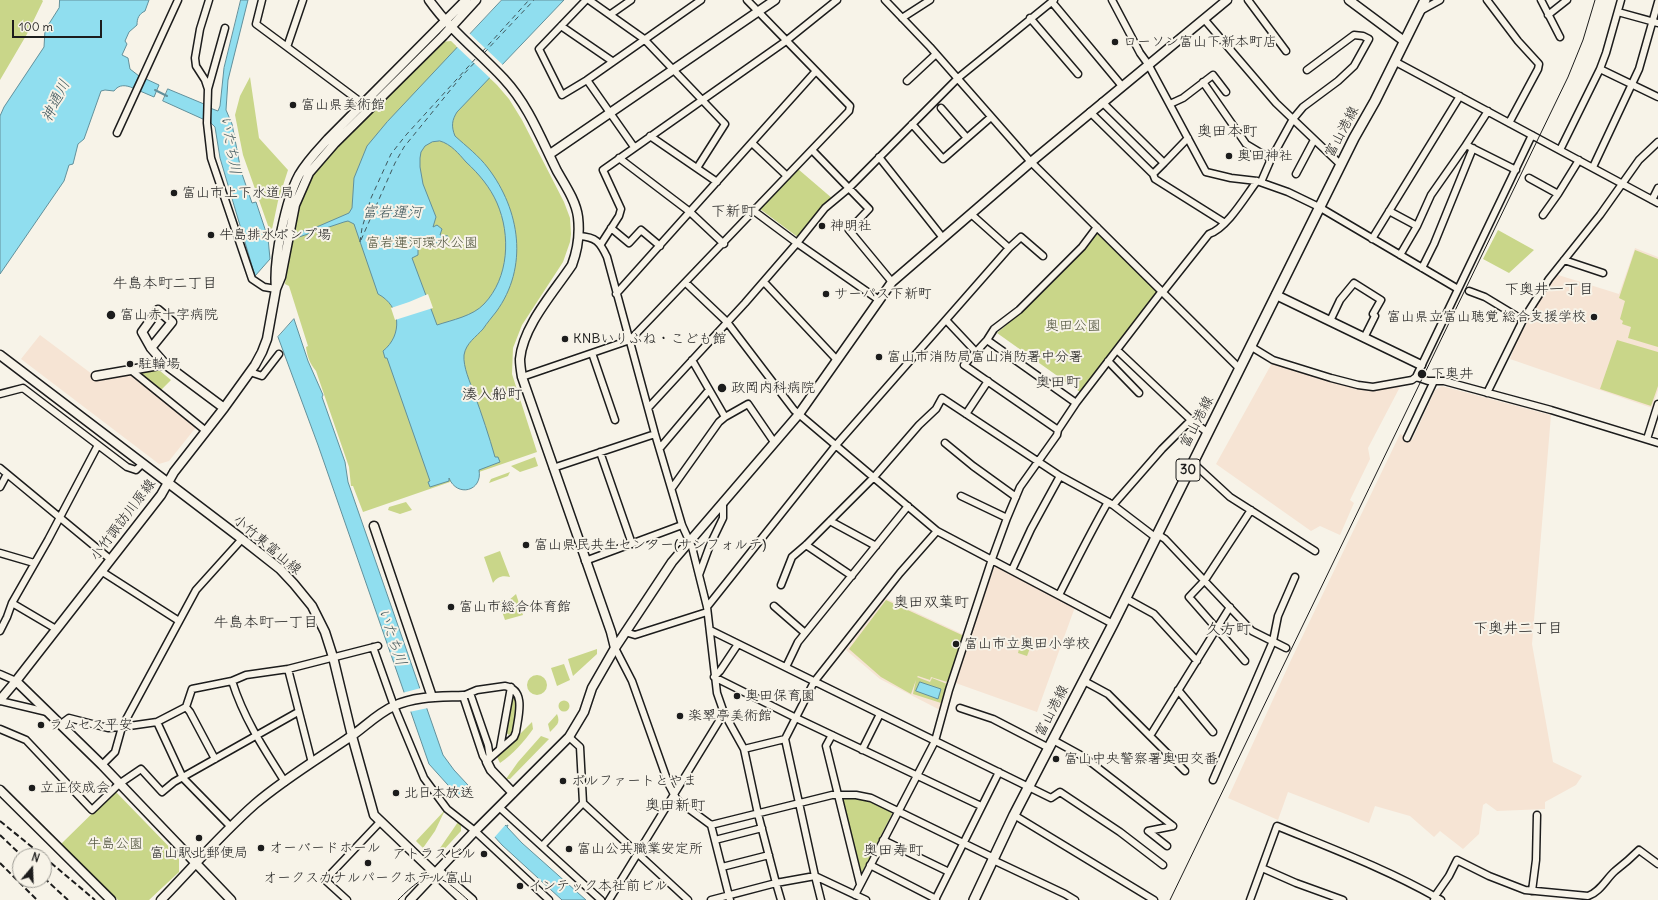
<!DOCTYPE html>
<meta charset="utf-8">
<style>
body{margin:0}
#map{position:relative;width:1658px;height:900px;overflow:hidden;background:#f7f3e8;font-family:Delius,sans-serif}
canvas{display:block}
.north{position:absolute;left:12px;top:848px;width:40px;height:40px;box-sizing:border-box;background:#f7f3e8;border:1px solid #9f9d96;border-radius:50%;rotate:19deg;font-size:11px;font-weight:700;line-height:16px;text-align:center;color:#1c1c1c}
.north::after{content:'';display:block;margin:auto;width:14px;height:18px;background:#1c1c1c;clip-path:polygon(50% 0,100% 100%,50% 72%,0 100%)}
.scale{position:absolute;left:12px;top:20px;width:90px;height:18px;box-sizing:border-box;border:2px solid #1c1c1c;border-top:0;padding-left:5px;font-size:12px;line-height:14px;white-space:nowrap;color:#1c1c1c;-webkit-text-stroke:3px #f7f3e8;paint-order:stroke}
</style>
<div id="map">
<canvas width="1658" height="900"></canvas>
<div class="north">N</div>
<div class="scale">100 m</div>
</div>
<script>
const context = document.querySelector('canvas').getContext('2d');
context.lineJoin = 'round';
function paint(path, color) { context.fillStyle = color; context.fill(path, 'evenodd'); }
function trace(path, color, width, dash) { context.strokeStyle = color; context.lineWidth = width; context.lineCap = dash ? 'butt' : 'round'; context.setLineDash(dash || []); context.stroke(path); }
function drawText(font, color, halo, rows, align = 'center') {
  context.font = font + ' Delius,"Klee One",sans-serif'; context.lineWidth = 4; context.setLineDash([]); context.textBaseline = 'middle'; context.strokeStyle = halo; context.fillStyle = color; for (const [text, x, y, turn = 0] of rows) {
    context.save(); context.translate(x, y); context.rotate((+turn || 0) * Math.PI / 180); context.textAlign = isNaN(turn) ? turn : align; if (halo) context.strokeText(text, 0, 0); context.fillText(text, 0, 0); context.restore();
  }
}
const built = new Path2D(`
 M 1635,248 L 1658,257 L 1658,390 L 1652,408 L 1510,359 L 1517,340 L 1555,274 L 1619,294 Z
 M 40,335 L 100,380 L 133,374 L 197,426 L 169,461 L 159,464 L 21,359 Z
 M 1272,363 L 1329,381 L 1353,387 L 1371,390 L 1401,385 L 1368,448 L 1370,459 L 1350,500 L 1354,503 L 1340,535 L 1320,526 L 1311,531 L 1216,464 Z
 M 1442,386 L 1551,415 L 1532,644 L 1553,762 L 1582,776 L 1576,785 L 1545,802 L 1545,809 L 1497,811 L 1486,803 L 1483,805 L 1479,834 L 1463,849 L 1440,831 L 1434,837 L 1410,816 L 1375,806 L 1369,823 L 1288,792 L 1278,820 L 1228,798 L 1291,660 L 1400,434 L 1412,440 L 1435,390 Z
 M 995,565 L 1075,607 L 1037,712 L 950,681 L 940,710 L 880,679 L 846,650 L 885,598 L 969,637 Z`);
const green = new Path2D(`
 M 0,0 L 42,0 L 43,1 L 27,34 L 0,80 Z
 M 451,41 L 497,85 L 509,99 L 522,120 L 564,202 L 570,218 L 571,234 L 570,242 L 563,262 L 522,325 L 513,348 L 512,374 L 537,452 L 363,512 L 353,486 L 351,486 L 349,467 L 316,371 C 310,364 307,356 306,347 L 308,346 L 289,286 L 285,284 C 290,255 292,222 303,195 C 317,161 345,138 370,113 C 394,89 418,66 441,42 Z
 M 250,77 L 259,138 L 288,170 L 278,201 L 271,234 L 243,155 L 235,115 L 240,96 Z
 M 798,169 L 833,199 L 820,209 L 799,238 L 760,209 Z
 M 1498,230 L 1534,250 L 1509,273 L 1483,259 Z
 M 1098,233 L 1157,292 L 1080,392 L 997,333 C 1033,303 1068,269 1098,233 Z
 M 1635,250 L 1658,259 L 1658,347 L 1628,338 L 1631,327 L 1622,324 L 1623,321 L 1620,319 L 1625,301 L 1619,298 Z
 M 1617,340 L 1658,352 L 1658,386 L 1651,406 L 1600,389 Z
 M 159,370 L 171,380 L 160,391 L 137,373 Z
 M 535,457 L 538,466 L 520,472 L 511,466 Z
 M 510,472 L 508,476 L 489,483 L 491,479 Z
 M 406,502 L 412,510 L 400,514 L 388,510 L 389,507 Z
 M 500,551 L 510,577 C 502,575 497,577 493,583 L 484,557 Z
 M 516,594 L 523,615 L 505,620 L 498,600 L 508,601 Z
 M 886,600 L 964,636 L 952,676 L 950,675 L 947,682 L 931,677 L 930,680 L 918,676 L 917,677 L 930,682 L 932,678 L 947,684 L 941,703 L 913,694 L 916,680 L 911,694 L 881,677 L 849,649 Z
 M 1020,645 L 1030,648 L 1027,656 L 1018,653 Z
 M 597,649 L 597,654 L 573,676 L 568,659 Z
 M 564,664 L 570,680 L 557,686 L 551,668 Z
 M527 685a10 10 0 1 1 20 0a10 10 0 1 1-20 0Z
 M 514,697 L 518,702 L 513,731 L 509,735 L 505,732 L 512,699 Z
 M558.5 706a5.5 5.5 0 1 1 11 0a5.5 5.5 0 1 1-11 0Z
 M 471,706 L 486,745 L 486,752 L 484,754 L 469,707 Z
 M 557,714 C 561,724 556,725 550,732 L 548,724 Z
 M 532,722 L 533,729 C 524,742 513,754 500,763 L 497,757 Z
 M 541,736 L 549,739 L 510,779 L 506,779 L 518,762 Z
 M 114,792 L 116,792 L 179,857 L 179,872 L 149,900 L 118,900 L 61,844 Z
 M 853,797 L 866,800 L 891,811 L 892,814 L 860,876 L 842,799 Z
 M 445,810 L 435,831 L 423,848 L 416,841 Z
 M 458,822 L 461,825 L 461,831 L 440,854 L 438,851 Z`);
const water = new Path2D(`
 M 60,0 L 149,0 L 145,11 C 139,14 137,18 137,25 L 129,32 L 125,41 L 127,44 L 122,55 L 128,58 L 130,69 L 139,76 L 133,88 C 126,85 119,84 114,91 L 105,90 L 101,91 L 84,139 L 78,144 L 73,164 L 69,165 L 64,181 L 0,274 L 0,116 L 4,107 L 44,47 L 45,30 L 59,8 Z
 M 241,0 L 248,0 L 228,80 L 226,110 L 232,124 L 241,171 L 252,203 L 256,202 L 268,238 L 270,259 L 255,276 L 220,158 L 215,127 L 211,123 L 210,108 L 218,111 L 220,106 L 224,68 Z
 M 502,0 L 564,0 L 457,112 C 452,120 451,126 455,136 C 466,146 479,156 488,168 C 520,210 529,267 496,312 C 492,317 487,323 483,329 C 476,337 466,343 464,355 C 463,367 470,382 474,393 C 482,415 489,436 495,457 L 498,457 L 500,462 L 479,470 C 483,491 457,498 449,478 L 449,481 L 430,487 L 428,482 L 430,481 L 387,358 L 385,358 L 383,351 C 403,335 401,306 378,294 L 354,224 L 348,221 L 344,222 L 299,237 L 297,233 L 319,226 L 349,213 L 352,208 L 354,178 L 367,146 L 387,122 ZM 440,141 C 451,144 459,154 466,162 C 479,174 490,187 497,203 C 511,235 509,278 484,304 C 473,316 452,320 437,325 L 412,258 L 418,255 L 418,248 L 423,238 L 429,237 L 436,243 L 446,244 L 448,236 L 440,235 L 442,229 L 437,225 L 433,227 L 436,217 L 423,184 L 420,167 L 420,158 L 421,152 L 425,146 L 432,142 Z
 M 146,79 L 159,85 L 154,97 L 140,91 Z
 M 168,89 L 204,104 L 205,120 L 163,101 Z
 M 294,319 L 308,361 L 323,395 L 322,397 L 345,462 L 348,482 L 443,755 L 454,770 L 506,826 L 508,825 L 507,827 L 522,843 L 586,900 L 562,900 L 502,845 L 429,764 L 318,445 L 278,337 Z
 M 920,682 L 941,689 L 938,699 L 916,691 Z`);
const pier = new Path2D(`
 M 468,32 L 504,66 L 491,79 L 456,46 Z
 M 428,294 L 433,308 L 395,320 L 391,308 L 409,302 Z
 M 421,688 L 428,708 L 409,712 L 402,693 Z
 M 470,785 L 507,823 L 493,839 L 457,799 Z`);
const stream = new Path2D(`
 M 155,90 L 167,96`);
const ferry = new Path2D(`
 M 482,52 L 529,0
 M 484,53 L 534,0
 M 361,240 L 395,163 L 404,147 L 461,77 L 479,58
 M 360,242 L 362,228 L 371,198 L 391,154 L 406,135 L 477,57`);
const street = new Path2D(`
 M 209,0 L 200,29 L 195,58 L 196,66 L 205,80 L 208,89 L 207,123 L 211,158 L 252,279 L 264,287 L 276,289
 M 262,0 L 256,24 L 287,47
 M 303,0 L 287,47 L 366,106
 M 586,0 L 539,49 L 562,95 L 587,80 L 701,0
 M 589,0 L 644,39 L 725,124 L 697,168
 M 885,0 L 930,47 L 1031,162 L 1239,368
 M 1112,0 L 1140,53 L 1148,64 L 1206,172 L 1231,178 L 1257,181 L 1288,192 L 1319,207 L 1458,289
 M 1248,0 L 1286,51
 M 1487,0 L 1518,41 L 1539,64 L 1538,69 L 1509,123
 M 1541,0 L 1560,37
 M 1052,2 L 1122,86
 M 1420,11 L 1440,0
 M 1618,12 L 1658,23
 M 611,14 L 631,0
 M 1548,15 L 1567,0
 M 902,18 L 930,0
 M 1030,18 L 1078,74
 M 1204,19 L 1276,103 L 1341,165
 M 561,26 L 612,61
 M 1394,61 L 1658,203
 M 1600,69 L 1658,97
 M 587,80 L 634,147
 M 907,81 L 936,54
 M 1203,82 L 1246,144 L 1271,159 L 1261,182
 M 208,89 L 225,28
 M 1170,104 L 1183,98 L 1213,75 L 1226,92
 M 941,108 L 967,138
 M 1488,111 L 1466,145 L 1516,170
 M 1090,112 L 1153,174 L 1164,163 L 1102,102
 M 912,124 L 943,159 L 991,117
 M 117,133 L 178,0
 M 650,136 L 717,182
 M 752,143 L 787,176
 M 812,150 L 869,209 L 849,230 L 892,282
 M 1560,150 L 1600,69 L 1606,53 L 1621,0
 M 879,157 L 943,238
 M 619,158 L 690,212 L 724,244
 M 1271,159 L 1293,119 L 1303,107 L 1338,81 L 1354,66 L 1369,39 L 1363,36 L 1354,35 L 1307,70
 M 1164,163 L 1188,138
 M 1593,167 L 1639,69 L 1658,2
 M 1153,174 L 1155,179 L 1225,223
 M 1296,174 L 1314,140
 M 1529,178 L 1558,194 L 1579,160
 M 1652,200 L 1658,188
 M 754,211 L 797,243 L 879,300
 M 1389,211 L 1417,226 L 1431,195 L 1466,145
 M 1543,215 L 1558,194
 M 611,228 L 629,243 L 641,230 L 660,246
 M 579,236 C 596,237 600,242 607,257 L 655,434 L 682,525 L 692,547 L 707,607 L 717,693 L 724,713 L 744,749 L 758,814 L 776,883 L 711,900
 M 1372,239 L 1460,96
 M 601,244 L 619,216 L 621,209 L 603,170 L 786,41 L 837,0
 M 1009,248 L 1021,237 L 1043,256
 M 1400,255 L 1417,226
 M 1564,260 L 1603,273
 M 1422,268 L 1434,244 L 1473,148
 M 764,282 L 837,360
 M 686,283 L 727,322 L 794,410 L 937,531 L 1113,624
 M 1469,291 L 1485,297 L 1523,320
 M 1163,292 L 1209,234 C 1227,228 1245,197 1257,181
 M 616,294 L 816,71
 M 946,320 L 976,352
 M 1330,321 L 1340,300 L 1354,283 L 1381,300 L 1373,314 L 1375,316 L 1364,338
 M 987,340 L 1076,403
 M 1250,346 L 1273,360 L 1331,378 L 1358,385 L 1373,387 L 1412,380 L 1416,377 L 1532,135
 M 1117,350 L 1191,420
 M 592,353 L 615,420
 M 692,360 L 725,417
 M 1108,361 L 1139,393
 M 132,371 L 206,431
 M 250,372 L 262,376 L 279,354
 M 522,377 L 630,340 L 849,111 L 850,106 L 747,0
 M 1416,377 L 1428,381 L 1444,381 L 1551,410 L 1658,443
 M 1487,393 L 1523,320 L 1549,279 L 1600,215 L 1639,160 L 1658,142
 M 0,394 L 23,388 L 127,467 L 136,470 L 142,464
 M 649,407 L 745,303 L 797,243 L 825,208 L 849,188 L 958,78 L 1054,0
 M 966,414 L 988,381
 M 1058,430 L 964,365 L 987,340 L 994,329 L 1019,310 L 1082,247 L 1097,227
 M 1407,438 L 1434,381
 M 1647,439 L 1658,404
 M 945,443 L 973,466 L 1016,497
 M 660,448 L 709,390
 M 600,452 L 632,544
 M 1192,462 L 1230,497 L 1315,551
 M 0,468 L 110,559
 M 553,468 L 655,434
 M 0,487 L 7,474
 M 672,488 L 719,422 L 725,417 L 748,404 L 774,442
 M 961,496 L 1007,518
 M 1113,505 L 1162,449 L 1191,420 L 1207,432
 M 830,521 L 876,546
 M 1157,534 L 1165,539 L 1252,631 L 1286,648
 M 806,545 L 852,576
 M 0,553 L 34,563
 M 585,561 L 682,525
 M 1012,570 L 1031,529 L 1060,476
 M 101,571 L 179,621
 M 699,575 L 710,545 L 723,518 L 723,502
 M 781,585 L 792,557 L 806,545 L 874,477 L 919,425 L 936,409 L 942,398 L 1060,476 L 1113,505 L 1155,537
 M 1059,595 C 1075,564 1090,533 1108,502
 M 1125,598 L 1154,614 L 1197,661
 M 12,603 L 56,629
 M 774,606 L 805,633
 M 707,607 L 836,445 L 1009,248 L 971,214
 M 710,630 L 1051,798 L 1060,792 L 1120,832 L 1163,865
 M 0,631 L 7,617 L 12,603 L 48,540 L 98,445
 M 625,632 L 635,635 L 707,612
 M 738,644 L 720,671 L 714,677 L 796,718 L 981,806
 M 373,647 L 394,706 L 424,778 L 447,809 L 475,831 L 549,900
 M 615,648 L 632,681 L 669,785 L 677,800 L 711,825 L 730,900
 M 1245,661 L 1189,597 L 1205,580 L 1251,510
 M 786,667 L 798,642 L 908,506
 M 288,669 L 312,763
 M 0,674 L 16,681
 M 232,681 C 244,719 264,749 285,782
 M 1084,681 L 1108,694 L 1185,771
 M 505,686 C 527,690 518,717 516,732 L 514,737 L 490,758 L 487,762 L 483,756 L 463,696 L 477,690 Z
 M 1178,690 L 1213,732
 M 470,693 L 488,745 L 490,758
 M 0,701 L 47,712
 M 186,707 L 190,712 L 215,759
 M 960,708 L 993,719 L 1049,748
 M 157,722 L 183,778 L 231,827
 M 61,724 L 69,718 L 108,728 L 122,727 L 157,722 L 186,707 L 192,689 L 232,681 L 246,675 L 288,669 L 378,646
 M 0,729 L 26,740 L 92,810 L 119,784 L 141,769 L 162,792 L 174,782 L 298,712
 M 832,735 L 826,746 L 860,884
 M 1150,736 L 1230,607
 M 569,737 L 580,747 L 583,803 L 688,900
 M 1053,740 L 1084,757 L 1173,826
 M 500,748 L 511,687
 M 744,749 L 785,739
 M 862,750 L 880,714
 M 102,765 L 115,752 L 122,727 L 196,590 L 242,539
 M 1213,780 L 1273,641 L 1278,616 L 1295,577
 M 499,807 L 601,900
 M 1014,815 L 1154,900
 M 711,825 L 832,795 L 856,795 L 871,798 L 994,858
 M 715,840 L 762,828
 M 883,840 L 949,872
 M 542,846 L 583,803
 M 1167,846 L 1148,831 L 1173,826
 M 993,860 L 1065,894 L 1075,900
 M 870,865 L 936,899
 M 722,867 L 769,855
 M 1262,868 L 1296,883 L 1343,900
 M 1532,891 L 1536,860 L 1537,815
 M 855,895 L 935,741 L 949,690 L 992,559 L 1007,518 L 1020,487 L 1057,435 L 1058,430 L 1076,403 L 1162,291
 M 347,900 L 325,880 L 380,822
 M 609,900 L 724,713
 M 781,900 L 776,883 L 815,876 L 821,900
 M 866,900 L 815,876 L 785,739 L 814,682 L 900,573 L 937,531
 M 935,900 L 999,772
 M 1250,900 L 1277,826 C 1333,849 1389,870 1441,900
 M 1434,900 L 1435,896 L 1449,876 L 1457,860 L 1489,876 L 1525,890 L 1588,896 C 1600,892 1606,879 1615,871 C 1624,864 1631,858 1639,850 L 1658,864`);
const secondary = new Path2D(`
 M 429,0 C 451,31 479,52 504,79 C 529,106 541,139 557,171 C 565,185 576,201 578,217 C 580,234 578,249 572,265 C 554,292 523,326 520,359 C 520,365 521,371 522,377 L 611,632 L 615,648
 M 1349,0 L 1404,41
 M 550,154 L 775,0
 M 276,288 C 273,261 286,199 299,175 C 307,161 318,150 328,139 L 466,0
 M 1276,295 L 1421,365
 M 151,348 L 172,322 L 158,310 L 142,332 L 151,348 L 165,364
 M 0,355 L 242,539 L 280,569 L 294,584 L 312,606 L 325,632 L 333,657 L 352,736 L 374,815 L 463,900
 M 96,376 L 165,364 L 224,408
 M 374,526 L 432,697
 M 16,681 L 102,765 L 231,900
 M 0,700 L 16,681 L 161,495 L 174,472 L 224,408 L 255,365 L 262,352 L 267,339 L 276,289 L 281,277 L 295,205 L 309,173 L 335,143 L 443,36 L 476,0
 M 487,762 L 491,770 L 513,793
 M 0,790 L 111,900
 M 441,873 L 472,900
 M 161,900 C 192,868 221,834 255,804 C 283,780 316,760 347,739 C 363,729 376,714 394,706 C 415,696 440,697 463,696
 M 410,900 L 475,831 L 569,737 L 584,712 L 592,688 L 615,648 L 672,562 L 799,414 L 892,282 L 1031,162 L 1227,0`);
const primary = new Path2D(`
 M 974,900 L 1014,815 L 1113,624 L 1354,138 L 1375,101 L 1425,0`);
const tram = new Path2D(`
 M 398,900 C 430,868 436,871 468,900
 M 1170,900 L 1568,77 L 1583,40 L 1595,0`);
const rail = new Path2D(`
 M 0,821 L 43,856
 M 0,835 L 22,856
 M 44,857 L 95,900
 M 0,863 L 37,900
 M 44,878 L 68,900`);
const markers = [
 [1115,42,4,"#1c1c1c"],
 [293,105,4,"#1c1c1c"],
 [1229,156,4,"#1c1c1c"],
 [174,193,4,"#1c1c1c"],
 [822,226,4,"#1c1c1c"],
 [211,235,4,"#1c1c1c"],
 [826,294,4,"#1c1c1c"],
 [111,315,5,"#1c1c1c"],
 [1594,317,4,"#1c1c1c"],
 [565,339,4,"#1c1c1c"],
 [879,357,4,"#1c1c1c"],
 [130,364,4,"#1c1c1c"],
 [1422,374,5,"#1c1c1c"],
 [722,388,5,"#1c1c1c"],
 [526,545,4,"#1c1c1c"],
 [451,607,4,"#1c1c1c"],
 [956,644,4,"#1c1c1c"],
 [737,696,4,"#1c1c1c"],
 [680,716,4,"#1c1c1c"],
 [41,725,4,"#1c1c1c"],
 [1056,759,4,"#1c1c1c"],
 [563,781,4,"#1c1c1c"],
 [32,788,4,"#1c1c1c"],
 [396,793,4,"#1c1c1c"],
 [199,838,4,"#1c1c1c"],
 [261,848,4,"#1c1c1c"],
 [569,849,4,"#1c1c1c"],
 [484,854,4,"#1c1c1c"],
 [368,863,4,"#1c1c1c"],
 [520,886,4,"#1c1c1c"]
];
const shields = [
 [1188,470,24]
];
const shieldNames = [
 ["30",1188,470]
];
const poiNames = [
 ["ローソン富山下新本町店",1123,42],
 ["富山県美術館",301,105],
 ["奥田神社",1237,156],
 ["富山市上下水道局",182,193],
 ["神明社",830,226],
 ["牛島排水ポンプ場",219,235],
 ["サーパス下新町",834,294],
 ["富山赤十字病院",120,315],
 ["富山県立富山聴覚 総合支援学校",1586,317,"right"],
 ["KNBいりふね・こども館",573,339],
 ["富山市消防局富山消防署中分署",887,357],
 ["駐輪場",138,364],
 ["下奥井",1431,374],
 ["政岡内科病院",731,388],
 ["富山県民共生センター(サンフォルテ)",534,545],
 ["富山市総合体育館",459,607],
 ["富山市立奥田小学校",964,644],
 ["奥田保育園",745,696],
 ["楽翠亭美術館",688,716],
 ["ラムセス平安",49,725],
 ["富山中央警察署奥田交番",1064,759],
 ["ボルファートとやま",571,781],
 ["立正佼成会",40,788],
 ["北日本放送",404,793],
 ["オーバードホール",269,848],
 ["富山公共職業安定所",577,849],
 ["富山駅北郵便局",199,853,"center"],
 ["アトラスビル",476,854,"right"],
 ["オークスカナルパークホテル富山",368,878,"center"],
 ["インテック本社前ビル",528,886]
];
const streetNames = [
 ["富山港線",1342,132,-62],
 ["富山港線",1197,422,-63],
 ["小竹諏訪川原線",123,520,-53],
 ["小竹東富山線",267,545,40],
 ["富山港線",1052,711,-63]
];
const parkNames = [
 ["富岩運河環水公園",422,243],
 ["奥田公園",1073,326],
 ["牛島公園",115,844]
];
const waterNames = [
 ["神通川",56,101,-64],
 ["いたち川",230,145,80],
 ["富岩運河",392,213],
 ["いたち川",392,637,71]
];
const neighbourhoodNames = [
 ["奥田本町",1227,132],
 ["下新町",733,212],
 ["牛島本町二丁目",165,284],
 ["下奥井一丁目",1549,290],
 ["奥田町",1058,383],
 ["湊入船町",492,395],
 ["奥田双葉町",931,603],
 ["牛島本町一丁目",266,623],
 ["下奥井二丁目",1518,629],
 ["久方町",1228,630],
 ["奥田新町",675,806],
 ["奥田寿町",893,851]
];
paint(built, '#f6e4d4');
paint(green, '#c9d689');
paint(water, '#90deef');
trace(water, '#62909b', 1);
paint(pier, '#f7f3e8');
trace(stream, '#62909b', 2);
trace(ferry, '#3f565b', 1, [5, 4]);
trace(street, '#1c1c1c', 9);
trace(secondary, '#1c1c1c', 11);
trace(primary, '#1c1c1c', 12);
trace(street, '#f7f3e8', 6);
trace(secondary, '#f7f3e8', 8);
trace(primary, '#f7f3e8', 9);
trace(tram, '#1c1c1c', 1);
trace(rail, '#1c1c1c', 2, [6, 3]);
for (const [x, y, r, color] of markers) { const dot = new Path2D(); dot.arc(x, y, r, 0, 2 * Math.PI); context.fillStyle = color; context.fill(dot); trace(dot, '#f7f3e8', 1.5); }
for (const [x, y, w] of shields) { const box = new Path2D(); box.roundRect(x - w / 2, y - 11, w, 22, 3); context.fillStyle = '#f7f3e8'; context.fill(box); trace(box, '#1c1c1c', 1); }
drawText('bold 13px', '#1c1c1c', null, shieldNames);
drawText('14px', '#1c1c1c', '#f7f3e8', poiNames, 'left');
drawText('14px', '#1c1c1c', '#f7f3e8', streetNames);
drawText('14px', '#50543d', '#f7f3e8', parkNames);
drawText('italic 15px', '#3f565b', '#f7f3e8', waterNames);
drawText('15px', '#1c1c1c', '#f7f3e8', neighbourhoodNames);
</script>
